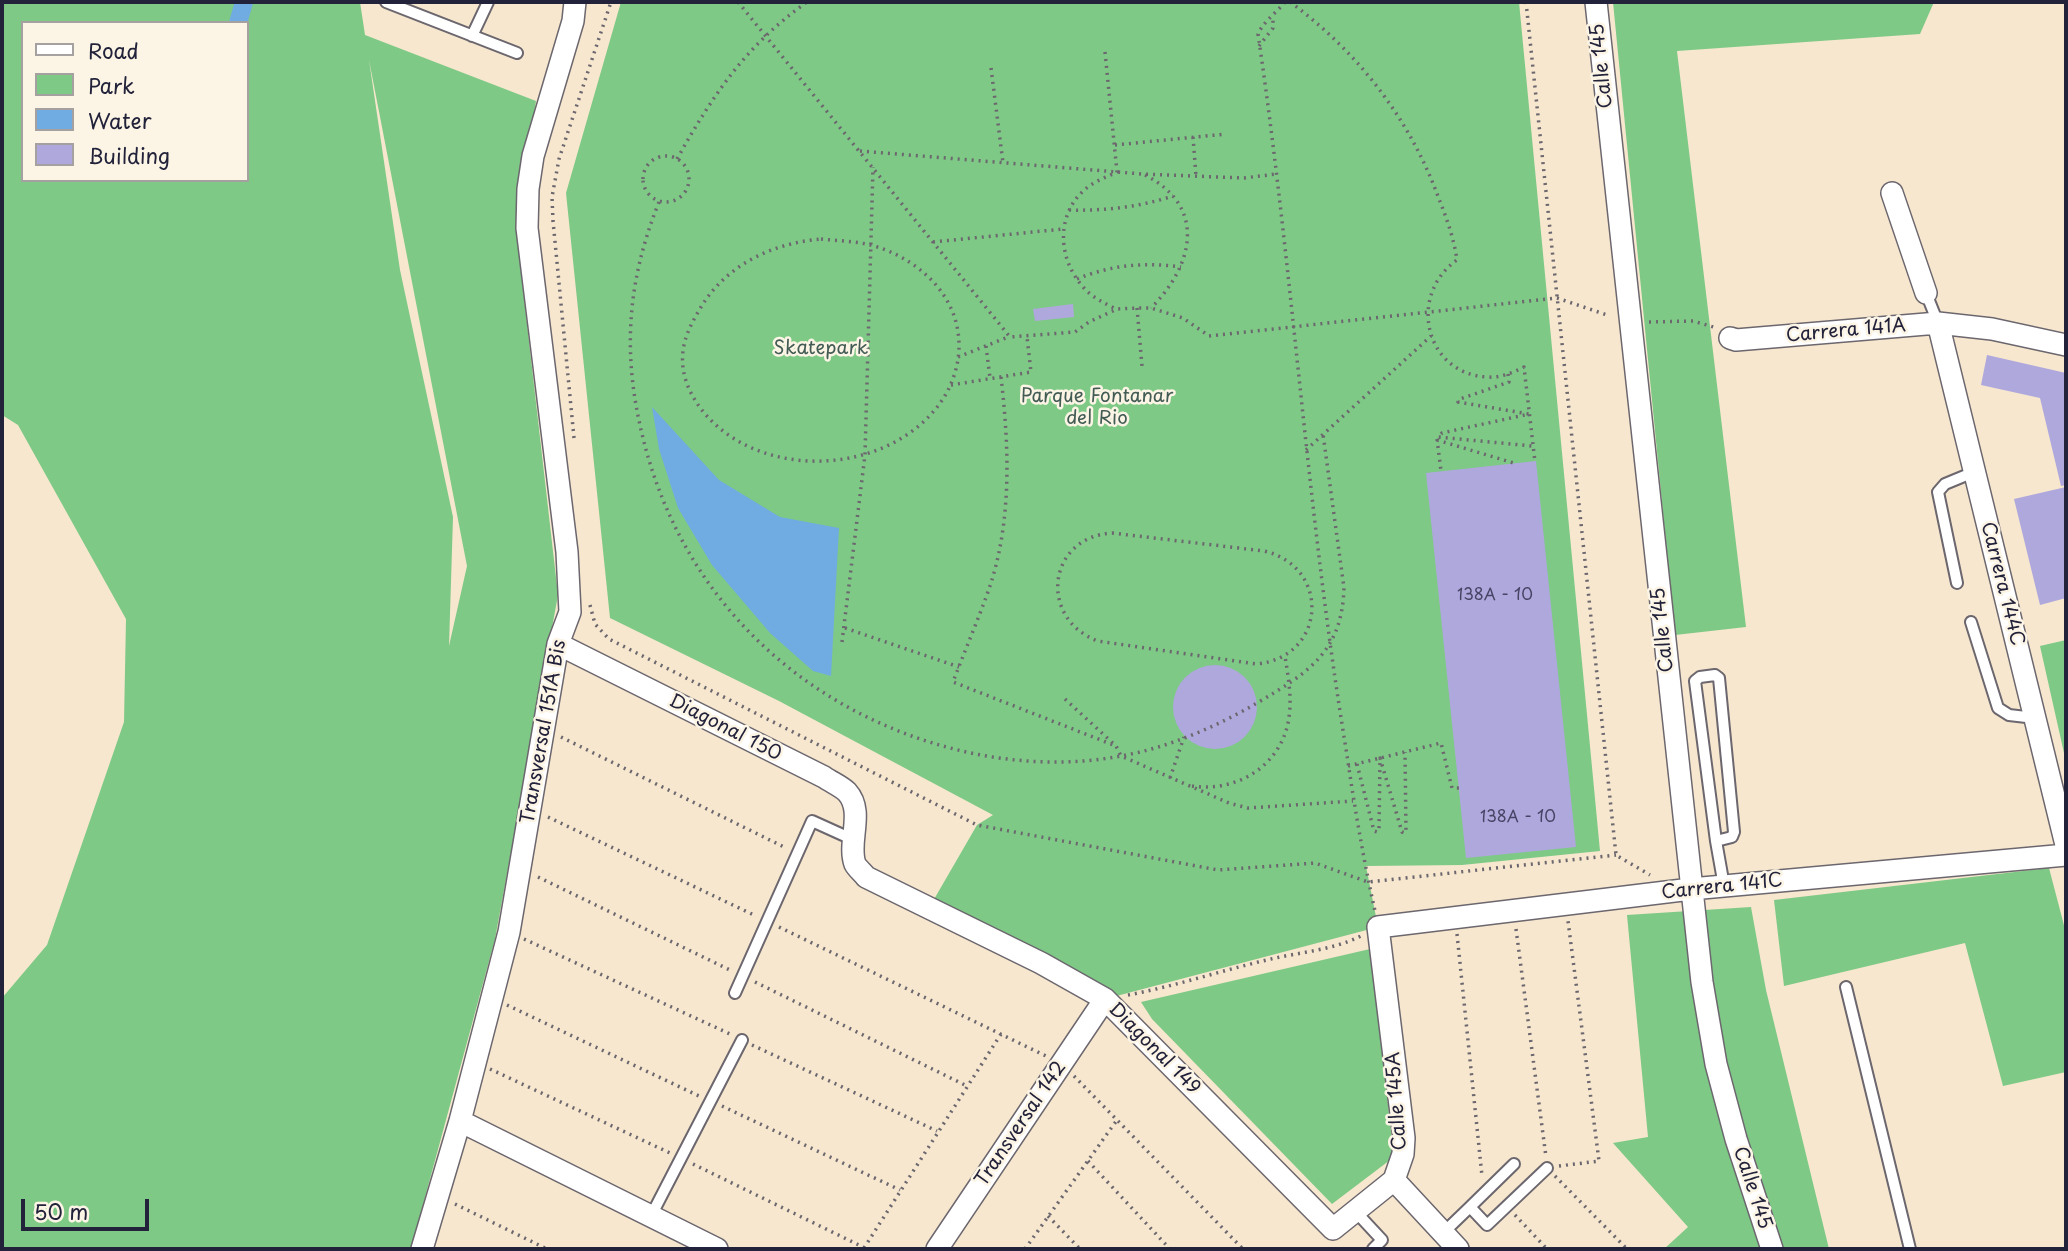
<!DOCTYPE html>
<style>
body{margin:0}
#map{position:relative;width:2068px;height:1251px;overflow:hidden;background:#f6e7ce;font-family:"Playpen Sans",sans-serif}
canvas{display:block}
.frame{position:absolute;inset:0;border:4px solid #22223b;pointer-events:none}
.legend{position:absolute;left:21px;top:21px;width:228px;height:161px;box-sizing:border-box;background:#fcf5e5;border:2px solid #a5a1a1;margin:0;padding:9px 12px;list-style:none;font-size:21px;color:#22223b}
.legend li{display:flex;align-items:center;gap:14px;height:35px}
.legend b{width:35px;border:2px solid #a5a1a1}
.scale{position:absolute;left:21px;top:1199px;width:128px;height:32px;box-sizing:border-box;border:4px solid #22223b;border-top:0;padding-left:9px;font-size:21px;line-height:24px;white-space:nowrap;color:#22223b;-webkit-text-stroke:5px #fcf5e5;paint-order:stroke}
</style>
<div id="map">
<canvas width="2068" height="1251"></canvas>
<div class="frame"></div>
<ul class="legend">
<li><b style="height:9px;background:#fff"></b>Road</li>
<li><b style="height:19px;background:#7ec986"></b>Park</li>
<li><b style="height:19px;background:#70ace1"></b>Water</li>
<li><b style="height:19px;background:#afa8dd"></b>Building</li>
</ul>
<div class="scale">50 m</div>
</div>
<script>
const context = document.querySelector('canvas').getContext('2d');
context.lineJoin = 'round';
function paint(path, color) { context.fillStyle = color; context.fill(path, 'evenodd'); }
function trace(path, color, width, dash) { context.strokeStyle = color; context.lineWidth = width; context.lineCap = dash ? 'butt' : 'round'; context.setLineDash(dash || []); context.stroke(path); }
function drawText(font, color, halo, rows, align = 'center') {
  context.font = font + ' "Playpen Sans",sans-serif'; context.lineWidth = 5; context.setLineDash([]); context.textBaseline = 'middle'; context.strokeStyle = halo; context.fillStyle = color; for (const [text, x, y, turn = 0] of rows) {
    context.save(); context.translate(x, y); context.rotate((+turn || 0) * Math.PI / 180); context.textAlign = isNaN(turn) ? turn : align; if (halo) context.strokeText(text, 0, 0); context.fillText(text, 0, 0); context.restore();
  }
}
const green = new Path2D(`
 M 2,2 L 360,2 L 365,35 L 536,101 L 516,228 L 558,595 L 495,939 L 411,1249 L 2,1249 L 2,998 L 47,945 L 124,722 L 126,619 L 18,425 L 2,415 ZM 23,23 L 247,23 L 247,180 L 23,180 ZM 369,60 L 467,566 L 449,646 L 453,517 L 400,270 Z
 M 621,2 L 1519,2 L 1600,851 L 1462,865 L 1366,866 L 1378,927 L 1105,999 L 929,908 L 977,825 L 993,815 L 779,701 L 610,618 L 566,193 Z
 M 1613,2 L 1934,2 L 1920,34 L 1677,51 L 1746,627 L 1675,635 Z
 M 2066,640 L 2066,762 L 2040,646 Z
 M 2049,868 L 2066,933 L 2066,1072 L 2003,1086 L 1965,943 L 1784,986 L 1774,900 Z
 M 1751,907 L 1766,990 L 1829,1249 L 1664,1249 L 1688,1227 L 1613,1143 L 1648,1137 L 1627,915 Z
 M 1370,949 L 1394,1157 L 1332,1204 L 1152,1019 L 1141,1002 Z`);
const water = new Path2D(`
 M 652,407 L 719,480 L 780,517 L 839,528 L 831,676 L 813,671 L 770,633 L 712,565 L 678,508 L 659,449 Z`);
const canal = new Path2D(`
 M 238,23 L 244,2`);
const building = new Path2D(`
 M 1073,304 L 1074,317 L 1035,321 L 1033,309 Z
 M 1987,355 L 2066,373 L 2066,485 L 2061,486 L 2040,398 L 1981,385 Z
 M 1536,461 L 1576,847 L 1466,858 L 1426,473 Z
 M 2066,487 L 2066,598 L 2040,605 L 2014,499 Z
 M1173 707a42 42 0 1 1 84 0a42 42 0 1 1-84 0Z`);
const path = new Path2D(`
 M 738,2 L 1010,337 L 1075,332 L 1089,322 L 1117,309 L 1137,308 L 1151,308 L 1183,318 L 1209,336 L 1557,298 L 1610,316
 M 1285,2 C 1276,13 1264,21 1258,34 C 1293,271 1307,512 1346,749 C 1354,803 1363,858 1375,911
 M 1290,2 C 1358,52 1410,119 1439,199 C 1447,219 1454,239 1457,260 C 1407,295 1425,374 1487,377 C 1500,378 1512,373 1524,367 L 1535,462
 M 1526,2 L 1616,855 L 1650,875
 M 1259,46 L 1273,28 L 1273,16
 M 1105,52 L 1117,172 C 1107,177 1097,180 1088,187 C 1055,212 1057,259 1084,288 C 1093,298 1104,303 1116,309
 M 991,68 L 1003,163
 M 1193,137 L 1196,176
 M 1115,145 L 1226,134
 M 860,151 L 1142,174 L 1244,178 L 1276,174
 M643 179a23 23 0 1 1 46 0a23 23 0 1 1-46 0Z
 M 677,159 C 713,95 746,45 807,2
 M 1145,175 C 1208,207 1193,266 1151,308
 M 659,202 C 627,282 622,354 643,438 C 682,598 803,713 962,751 C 1013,763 1069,766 1121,756 C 1167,748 1216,727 1257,703 C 1308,673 1342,652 1344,588 L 1323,434
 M 1069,210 C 1105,211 1139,207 1173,196
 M 821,239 C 839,241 857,241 874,246 C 913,257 952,289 958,332 C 962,358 954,385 938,406 C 883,477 757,481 701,409 C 687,390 679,369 684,345 C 687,331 694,319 701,307 C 727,264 774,243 821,239 Z
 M 933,242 L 1063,229
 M 1077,279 C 1111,265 1144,262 1181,267
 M 1137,308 L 1142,366
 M 1649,322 L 1693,321 L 1717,328
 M 986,346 L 990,378
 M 958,357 L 1008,337
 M 1508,374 L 1509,382 L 1460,399 L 1458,402 L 1529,414 L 1442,433 L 1438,437 L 1532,446
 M 1001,377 C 1009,446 1012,519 990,586 C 979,618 965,650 953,682 L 1116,746
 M 951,385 L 1031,372 L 1027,337
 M 574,438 L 553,221 L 552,197 L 559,159 L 611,2
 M 1437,439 L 1441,471
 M 1437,440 L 1517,464
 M 1306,450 L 1431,336
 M 1112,533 L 1264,551 C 1332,567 1326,658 1256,664 L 1098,641 C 1038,619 1047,537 1112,533 Z
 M 590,605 L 595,624 L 609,639 L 977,825 L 1218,870 L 1315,863 L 1368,882 L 1616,855
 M 845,628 L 959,667
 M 842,642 L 865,455 L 873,167
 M 1065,699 L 1116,746 L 1121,756 L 1229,803 L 1248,808 L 1353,801
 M 561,737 L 786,848
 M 1357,764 L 1374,831 L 1377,832 L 1379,830 L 1380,758 L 1402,832 L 1405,833 L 1406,831 L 1405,752
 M 1348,766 L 1441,743 L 1452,788 L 1459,788
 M 1170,778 L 1184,737
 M 1192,786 C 1238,793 1283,764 1289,717 C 1292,697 1288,676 1285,656
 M 548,817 L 756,916
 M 538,877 L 732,971
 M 779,927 L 1046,1056
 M 1516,929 L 1546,1157
 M 1457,934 L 1482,1176
 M 524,939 L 730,1034
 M 755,982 L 967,1086
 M 1128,995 C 1176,986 1223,970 1271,959 C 1301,952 1333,950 1361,936
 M 507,1005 L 699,1096
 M 752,1045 L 937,1131
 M 490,1069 L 670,1153
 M 1074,1076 L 1243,1249
 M 722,1106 L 900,1190
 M 1088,1161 L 1170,1249
 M 693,1164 L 867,1249
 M 1559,1166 L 1599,1161 L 1568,921
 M 1555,1176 L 1627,1249
 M 455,1204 L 547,1249
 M 1515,1215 L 1547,1249
 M 1048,1216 L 1080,1249
 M 864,1248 L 1001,1034
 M 1025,1249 L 1117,1120`);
const service = new Path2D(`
 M 386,2 L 517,53
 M 472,36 L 488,2
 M 1926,293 L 1938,323
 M 1957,583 L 1938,492 L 1945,484 L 1974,472
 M 1971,622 L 1998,708 L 2009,715 L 2035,718
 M 1716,841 L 1732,837 L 1734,832 L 1719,678 L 1715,675 L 1700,677 L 1695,681 L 1716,841 L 1724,886
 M 1846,987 L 1910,1249
 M 735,993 L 812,821 L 854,840
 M 1470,1207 L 1514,1164
 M 1355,1211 L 1382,1240 L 1373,1249
 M 651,1216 L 742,1040
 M 1443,1233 L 1470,1207 L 1487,1225 L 1547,1168`);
const minor = new Path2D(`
 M 1596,2 L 1702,982 L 1716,1064 L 1736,1139 L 1772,1249
 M 1892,193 L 1926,293
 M 1938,323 L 2066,845
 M 1730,338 L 1736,340 L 1938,323 L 1992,329 L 2066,345
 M 558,644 L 824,777 C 831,782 841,786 847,792 C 865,812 847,842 855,864 C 857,868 863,873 866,877 L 1041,963 L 1105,999 L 1333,1229 L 1394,1180 L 1403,1154 L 1404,1138 L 1378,927 L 1691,889 L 2066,855
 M 460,1121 L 717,1249
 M 1394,1180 L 1458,1249
 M 422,1249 L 460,1121 L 509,932 L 558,644 L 570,612 L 567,552 L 527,228 L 528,189 L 533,156 L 573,21 L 575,2
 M 937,1249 L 1105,999`);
const numberNames = [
 ["138A - 10",1495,596],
 ["138A - 10",1518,818]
];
const streetNames = [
 ["Calle 145",1602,66,-96],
 ["Carrera 141A",1846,331,-5],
 ["Carrera 144C",2002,584,76],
 ["Calle 145",1663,630,-96],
 ["Diagonal 150",725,728,27],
 ["Transversal 151A Bis",544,732,-80],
 ["Carrera 141C",1722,887,-6],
 ["Diagonal 149",1154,1049,45],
 ["Calle 145A",1397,1101,-94],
 ["Transversal 142",1021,1124,-56],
 ["Calle 145",1752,1188,72]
];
const parkNames = [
 ["Skatepark",821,349],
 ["Parque Fontanar",1097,397],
 ["del Rio",1097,419]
];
paint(green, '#7ec986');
paint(water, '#70ace1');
trace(canal, '#70ace1', 18);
paint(building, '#afa8dd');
trace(service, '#6c676e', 14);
trace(minor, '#6c676e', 24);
trace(path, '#6c676e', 3.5, [2, 5]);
trace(service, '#fff', 10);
trace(minor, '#fff', 21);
drawText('16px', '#454464', null, numberNames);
drawText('19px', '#22223b', '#fcf5e5', streetNames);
drawText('19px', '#425c55', '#fcf5e5', parkNames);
</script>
